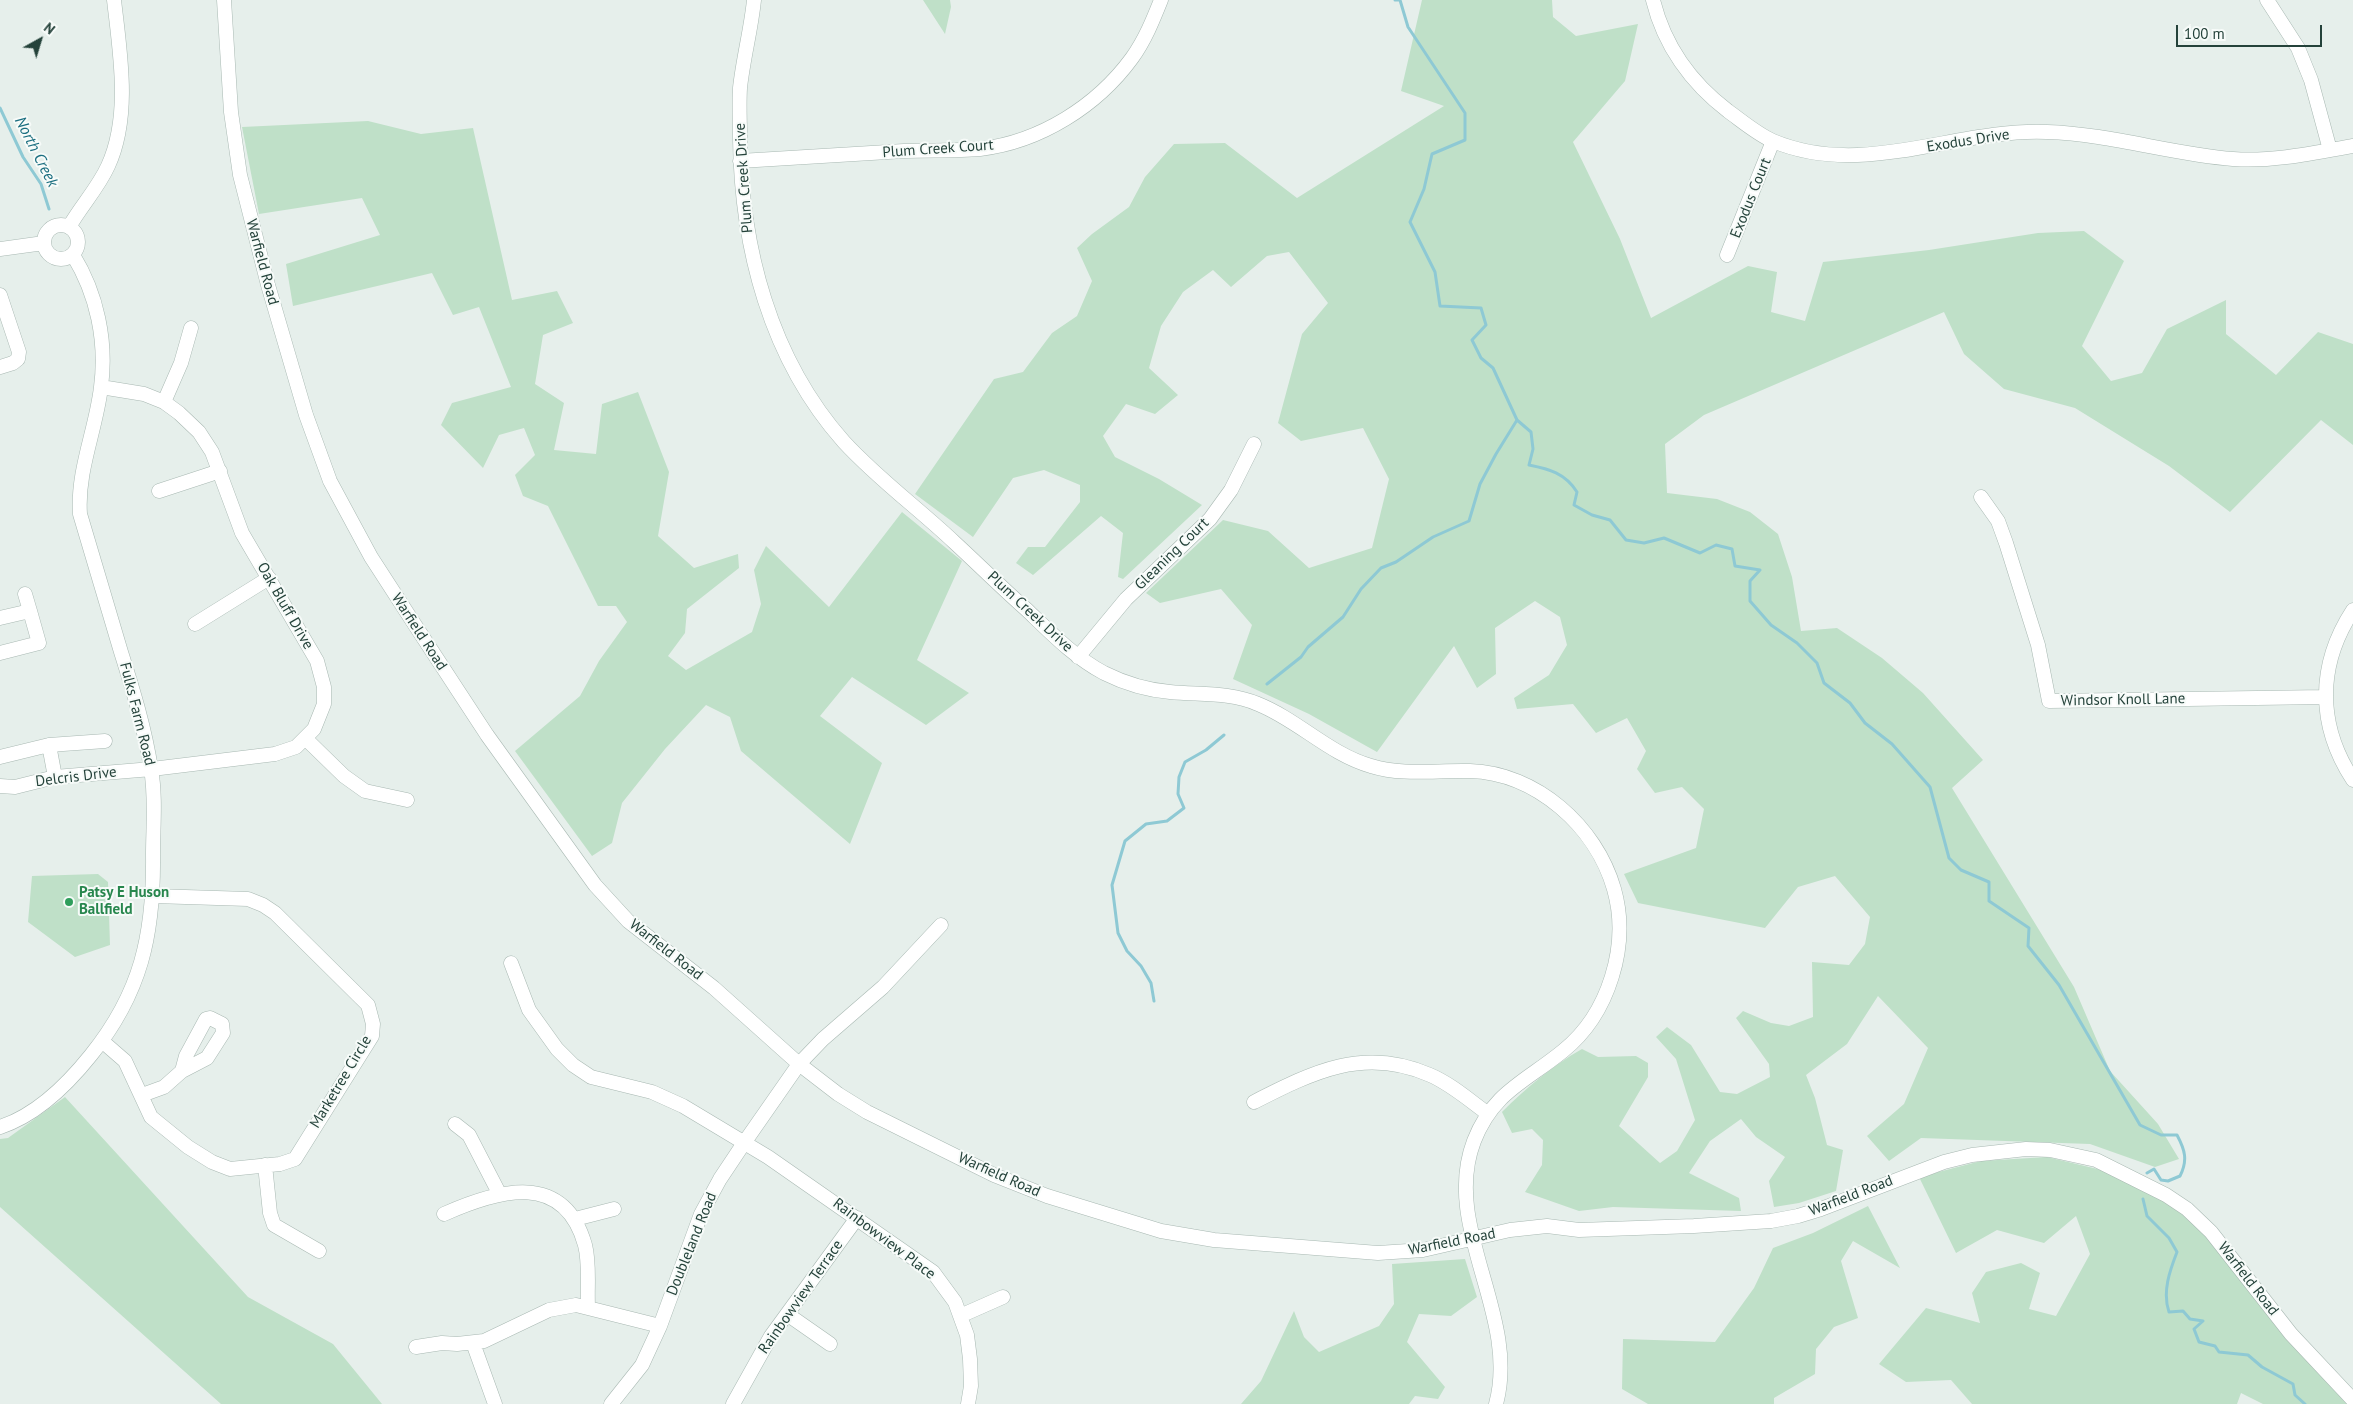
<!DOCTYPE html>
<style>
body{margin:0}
#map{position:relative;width:2353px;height:1404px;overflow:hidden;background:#e6efeb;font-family:"PT Sans",sans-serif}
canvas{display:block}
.north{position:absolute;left:15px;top:15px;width:50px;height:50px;-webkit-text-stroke:4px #f7fbf9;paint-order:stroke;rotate:39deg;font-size:14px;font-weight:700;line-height:20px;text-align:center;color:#24423a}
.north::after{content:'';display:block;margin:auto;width:18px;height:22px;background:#24423a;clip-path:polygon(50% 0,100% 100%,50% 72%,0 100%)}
.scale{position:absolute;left:2176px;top:25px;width:146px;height:22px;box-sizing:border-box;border:2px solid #24423a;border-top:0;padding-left:6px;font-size:15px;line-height:18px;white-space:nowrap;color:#24423a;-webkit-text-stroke:4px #f7fbf9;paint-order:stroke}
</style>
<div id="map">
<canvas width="2353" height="1404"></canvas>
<div class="north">N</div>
<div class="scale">100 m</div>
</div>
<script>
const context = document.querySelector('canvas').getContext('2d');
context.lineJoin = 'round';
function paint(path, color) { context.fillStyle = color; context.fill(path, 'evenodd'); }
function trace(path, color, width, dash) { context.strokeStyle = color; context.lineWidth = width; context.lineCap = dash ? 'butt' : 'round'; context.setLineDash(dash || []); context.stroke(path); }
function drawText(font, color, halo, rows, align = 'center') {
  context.font = font + ' "PT Sans",sans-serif'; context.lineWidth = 4; context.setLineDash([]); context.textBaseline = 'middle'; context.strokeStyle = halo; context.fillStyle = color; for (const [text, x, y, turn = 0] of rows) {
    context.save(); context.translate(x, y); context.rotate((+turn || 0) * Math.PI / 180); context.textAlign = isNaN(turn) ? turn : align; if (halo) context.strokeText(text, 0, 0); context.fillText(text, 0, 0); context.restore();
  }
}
const green = new Path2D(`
 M 923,0 L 950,0 L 951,7 L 945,34 Z
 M 1422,0 L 1552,0 L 1553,17 L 1576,36 L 1638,24 L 1625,81 L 1573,142 L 1620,239 L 1651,318 L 1748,266 L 1777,272 L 1771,312 L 1805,321 L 1823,262 L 1929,250 L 2038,233 L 2084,231 L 2124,261 L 2082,346 L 2111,381 L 2142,373 L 2167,329 L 2226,300 L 2226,334 L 2276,375 L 2318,332 L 2353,344 L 2353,445 L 2321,420 L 2230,512 L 2169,466 L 2075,408 L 2004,389 L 1964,354 L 1944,312 L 1704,415 L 1665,444 L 1667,493 L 1717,499 L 1750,512 L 1778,534 L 1792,577 L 1801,631 L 1837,628 L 1882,658 L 1923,693 L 1983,760 L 1952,788 L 2074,987 L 2110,1071 L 2158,1124 L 2179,1159 L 2155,1167 L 2090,1144 L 1921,1138 L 1889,1161 L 1867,1136 L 1904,1104 L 1928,1048 L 1878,996 L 1847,1044 L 1806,1075 L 1815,1098 L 1827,1145 L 1843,1150 L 1836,1191 L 1799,1203 L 1774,1207 L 1769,1181 L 1785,1157 L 1756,1137 L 1741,1119 L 1710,1141 L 1689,1173 L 1739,1198 L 1741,1211 L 1613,1207 L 1579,1211 L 1525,1192 L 1542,1165 L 1543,1140 L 1532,1129 L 1512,1133 L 1502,1112 C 1526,1088 1552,1066 1582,1049 L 1598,1057 L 1636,1056 L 1648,1063 L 1648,1077 L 1619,1126 L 1660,1163 L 1677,1151 L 1695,1120 L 1676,1059 L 1656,1037 L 1667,1027 L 1691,1045 L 1720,1092 L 1737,1094 L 1770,1077 L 1769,1064 L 1736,1018 L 1743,1011 L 1771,1023 L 1789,1026 L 1813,1017 L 1812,962 L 1849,965 L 1865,944 L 1870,917 L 1835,876 L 1798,887 L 1765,928 L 1638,903 L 1624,874 L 1696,848 L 1704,809 L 1682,787 L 1655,793 L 1637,769 L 1646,751 L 1627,718 L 1596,733 L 1573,704 L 1517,709 L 1514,698 L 1549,675 L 1567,645 L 1560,617 L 1535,601 L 1495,628 L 1496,674 L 1477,688 L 1454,646 L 1377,752 L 1309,714 L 1233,679 L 1252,625 L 1221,589 L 1160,603 L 1146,593 L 1223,520 L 1268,531 L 1309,568 L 1372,548 L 1389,479 L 1363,428 L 1301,441 L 1278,423 L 1302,334 L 1328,303 L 1289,252 L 1267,256 L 1231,287 L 1213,270 L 1183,292 L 1161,326 L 1149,368 L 1178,395 L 1155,414 L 1126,404 L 1103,436 L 1115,457 L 1159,479 L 1202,505 L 1123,579 L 1118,577 L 1123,533 L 1101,516 L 1033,575 L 1016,563 L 1028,547 L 1045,547 L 1080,502 L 1080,485 L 1044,470 L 1013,478 L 973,537 L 915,494 L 994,379 L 1023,372 L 1052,333 L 1077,316 L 1092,281 L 1077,248 L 1092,234 L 1129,207 L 1145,177 L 1174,144 L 1225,143 L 1297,198 L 1444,106 L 1401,91 Z
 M 368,121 L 421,134 L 473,128 L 512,300 L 557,291 L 573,323 L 543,335 L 535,384 L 564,403 L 554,450 L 596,454 L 602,404 L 638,392 L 669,472 L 658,536 L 694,568 L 738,554 L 739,568 L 687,609 L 685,633 L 668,656 L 686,670 L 752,632 L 761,604 L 754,570 L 766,546 L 829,607 L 902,512 L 962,561 L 917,660 L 969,693 L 926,725 L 852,677 L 820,716 L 882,763 L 850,844 L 741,751 L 730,717 L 706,705 L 665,749 L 622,803 L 612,843 L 592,856 L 515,751 L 580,696 L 599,661 L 627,622 L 616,606 L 598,606 L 548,506 L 523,496 L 515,475 L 535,455 L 524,428 L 499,435 L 483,468 L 441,425 L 452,403 L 511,387 L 479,307 L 453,315 L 432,273 L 293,306 L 286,264 L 380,235 L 362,198 L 259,214 L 242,127 Z
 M 98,874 L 108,882 L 110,945 L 75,957 L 28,922 L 32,876 Z
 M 65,1097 L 248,1297 L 333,1344 L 382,1404 L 221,1404 L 0,1207 L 0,1139 L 8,1138 Z
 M 2047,1157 L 2110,1172 L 2183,1206 L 2353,1404 L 2263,1404 L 2241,1393 L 2237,1404 L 1972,1404 L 1951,1380 L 1906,1382 L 1879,1364 L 1926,1308 L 1980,1323 L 1972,1293 L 1986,1272 L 2021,1263 L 2040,1273 L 2029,1309 L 2056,1316 L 2090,1254 L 2076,1216 L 2044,1243 L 1997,1230 L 1956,1253 L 1919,1177 L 1981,1161 Z
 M 1868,1206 L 1900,1268 L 1853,1241 L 1841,1261 L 1858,1318 L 1834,1327 L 1816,1349 L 1815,1374 L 1774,1398 L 1774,1404 L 1648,1404 L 1622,1389 L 1623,1339 L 1715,1342 L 1754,1288 L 1773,1248 L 1813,1233 Z
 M 1465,1259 L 1477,1297 L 1451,1316 L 1419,1314 L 1407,1342 L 1445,1387 L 1438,1399 L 1415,1396 L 1409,1404 L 1241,1404 L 1261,1381 L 1294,1311 L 1304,1337 L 1319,1352 L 1379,1326 L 1394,1304 L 1392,1264 Z`);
const stream = new Path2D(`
 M 1395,0 L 1400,0 L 1408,27 L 1465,113 L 1465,140 L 1432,154 L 1424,189 L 1410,222 L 1435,272 L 1440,306 L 1481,308 L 1486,325 L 1472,340 L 1481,358 L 1493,368 L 1517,420 L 1531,432 L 1533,449 L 1529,465 C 1549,469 1565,473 1577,492 L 1574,505 L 1592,515 L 1610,520 L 1626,540 L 1644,543 L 1664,538 L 1700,553 L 1716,545 L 1732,549 L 1735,566 L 1760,570 L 1750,581 L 1750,601 L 1771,625 L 1797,643 L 1817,663 L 1824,683 L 1850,703 L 1865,723 L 1892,744 L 1930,787 L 1949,858 L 1961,870 L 1989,882 L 1989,901 L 2029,928 L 2028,946 L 2059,985 L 2140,1125 L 2161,1135 L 2177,1135 C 2185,1150 2188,1160 2180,1176 L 2168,1181 L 2161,1180 L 2154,1169 L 2147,1173
 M 0,108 L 23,157 L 41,184 L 49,209
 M 1267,684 L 1301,657 L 1308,647 L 1343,617 L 1361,589 L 1381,568 L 1396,562 L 1433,537 L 1469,521 L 1480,484 L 1496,454 L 1517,420
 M 1154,1001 L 1151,983 L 1141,966 L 1127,951 L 1118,933 L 1112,885 L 1125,841 L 1146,824 L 1167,821 L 1184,808 L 1178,794 L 1179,777 L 1185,762 L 1206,750 L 1224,735
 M 2143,1199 L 2147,1216 L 2169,1238 L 2177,1252 C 2170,1270 2162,1292 2169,1312 L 2183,1311 L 2190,1319 L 2203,1321 L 2194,1329 L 2199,1342 L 2215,1346 L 2219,1352 L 2248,1355 L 2262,1367 L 2293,1384 L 2295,1395 L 2305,1404`);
const minor = new Path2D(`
 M 224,0 L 231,112 L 240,175 L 268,285 L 306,415 L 330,481 L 371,557 L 415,625 L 487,735 L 595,885 L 628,921 L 714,988 L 799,1064 L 838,1094 L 867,1112 L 994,1175 L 1047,1196 L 1161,1231 L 1214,1240 L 1378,1253 L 1423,1250 L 1510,1230 L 1547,1226 L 1579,1230 L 1694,1226 L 1771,1221 L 1798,1216 L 1821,1209 L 1944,1162 L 1972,1155 L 2026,1149 L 2050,1150 L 2096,1160 L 2166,1195 L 2187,1209 L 2211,1232 L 2291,1334 L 2353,1400
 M 754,0 C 751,30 743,59 740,88 C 739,105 740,122 740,138 C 741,247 770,359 844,442 C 878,479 918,508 954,542 C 979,565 1002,588 1027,610 C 1051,633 1074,657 1104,673 C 1124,683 1147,690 1170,692 C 1200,695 1230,692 1258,704 C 1298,720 1329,754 1371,766 C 1403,776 1436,770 1470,771 C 1536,773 1596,826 1614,889 C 1630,945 1609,1014 1563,1051 C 1525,1082 1493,1092 1474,1141 C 1441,1227 1520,1315 1496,1404
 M 1653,0 C 1664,45 1691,83 1728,111 C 1742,121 1757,134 1773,141 C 1864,179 1955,128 2047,132 C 2110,134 2171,154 2233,159 C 2272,162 2314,153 2353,146
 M 2267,0 L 2298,48 L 2311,80 L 2330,150
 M 740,161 C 795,158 849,154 904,151 C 929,150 955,151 980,149 C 1040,142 1097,106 1132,58 C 1145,40 1153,20 1161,0
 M44 242a17 17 0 1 1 34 0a17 17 0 1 1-34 0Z
 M 69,227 C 81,206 98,188 108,166 C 131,116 120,53 114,0
 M 0,249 L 44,243
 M 1727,255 L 1773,141
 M 0,295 L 19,352 L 18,359 L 13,363 L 0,367
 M 164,402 L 181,363 L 191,328
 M 159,491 L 220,471
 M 1981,497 L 1998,521 L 2006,543 L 2038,645 L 2049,701 L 2325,697
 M 25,594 L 30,611
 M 2353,610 C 2317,665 2317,725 2353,780
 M 0,618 L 30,611 L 39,643 L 0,653
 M 195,624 L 269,578
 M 1078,657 L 1126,599 L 1210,519 L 1231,490 L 1254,444
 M 305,738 L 344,776 L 365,791 L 407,800
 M 49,745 L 55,777
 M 0,757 L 49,745 L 105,741
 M 0,786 L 15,787 L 55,777 L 152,769 L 275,754 L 296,747 L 314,729 L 324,704 L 324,687 L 317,661 L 242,533 L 212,452 L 199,432 L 179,413 L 164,402 L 144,394 L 101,387
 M 511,963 L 529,1010 L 557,1049 L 573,1065 L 591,1077 L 652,1092 L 683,1106 L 768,1157 L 933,1272 L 955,1302 L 967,1335 L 970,1359 L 971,1386 L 968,1404
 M 102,1041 L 125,1061 L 151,1117 L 188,1147 L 212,1162 L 230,1169 L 280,1164 L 295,1159 L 372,1036 L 373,1024 L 368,1005 L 275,913 L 263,905 L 248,899 L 154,896
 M 142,1095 L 164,1087 L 182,1071 L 207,1058 L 223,1033 L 222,1024 L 210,1018 L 206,1019 L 186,1056 L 182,1071
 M 1254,1102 C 1313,1072 1364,1046 1430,1075 C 1451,1084 1469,1100 1487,1113
 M 455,1124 L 469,1135 L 499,1193
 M 0,1127 C 37,1115 67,1085 91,1055 C 141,993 154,935 153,855 C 153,827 156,797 151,769 C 145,729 133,690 121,652 C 107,606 94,560 80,514 C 77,470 96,430 101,387 C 107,341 97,294 73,255
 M 265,1165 L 270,1213 L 274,1225 L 319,1251
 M 444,1214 C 498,1190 564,1170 585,1245 C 590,1264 587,1287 588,1306
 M 575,1219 L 614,1209
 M 787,1314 L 830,1344
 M 960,1316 L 1003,1297
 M 473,1343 L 495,1404
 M 416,1347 L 442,1343 L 457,1344 L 484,1341 L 549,1310 L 576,1305 L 660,1326
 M 611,1404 L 642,1365 L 660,1326 L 701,1214 L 720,1179 L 744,1143 L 799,1064 L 823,1039 L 883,987 L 941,925
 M 733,1404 L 771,1336 L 857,1218`);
const markers = [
 [69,902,5,"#2e9e5b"]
];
const streetNames = [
 ["Exodus Drive",1968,141,-9],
 ["Plum Creek Court",938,149,-4],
 ["Plum Creek Drive",744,178,-94],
 ["Exodus Court",1751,198,-68],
 ["Warfield Road",262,262,75],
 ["Gleaning Court",1172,554,-44],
 ["Oak Bluff Drive",285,606,60],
 ["Plum Creek Drive",1030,612,43],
 ["Warfield Road",419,632,57],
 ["Windsor Knoll Lane",2123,700,-1],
 ["Fulks Farm Road",137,714,76],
 ["Delcris Drive",76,777,-7],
 ["Warfield Road",666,950,38],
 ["Marketree Circle",341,1082,-59],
 ["Warfield Road",999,1175,24],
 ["Warfield Road",1851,1196,-21],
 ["Rainbowview Place",884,1239,37],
 ["Warfield Road",1452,1242,-11],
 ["Doubleland Road",692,1244,-68],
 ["Warfield Road",2248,1279,52],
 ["Rainbowview Terrace",801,1297,-55]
];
const leisureNames = [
 ["Patsy E Huson",79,893],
 ["Ballfield",79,910]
];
const waterNames = [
 ["North Creek",36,152,63]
];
paint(green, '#bfe0c8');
trace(stream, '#8ec9d4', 3);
trace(minor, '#a8b8b2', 15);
trace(minor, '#fff', 14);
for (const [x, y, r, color] of markers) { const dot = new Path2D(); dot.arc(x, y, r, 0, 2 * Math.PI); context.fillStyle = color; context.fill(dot); trace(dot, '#f7fbf9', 2); }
drawText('15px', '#24423a', '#f7fbf9', streetNames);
drawText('bold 15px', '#27864d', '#f7fbf9', leisureNames, 'left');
drawText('italic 16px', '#1c6f80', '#f7fbf9', waterNames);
</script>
